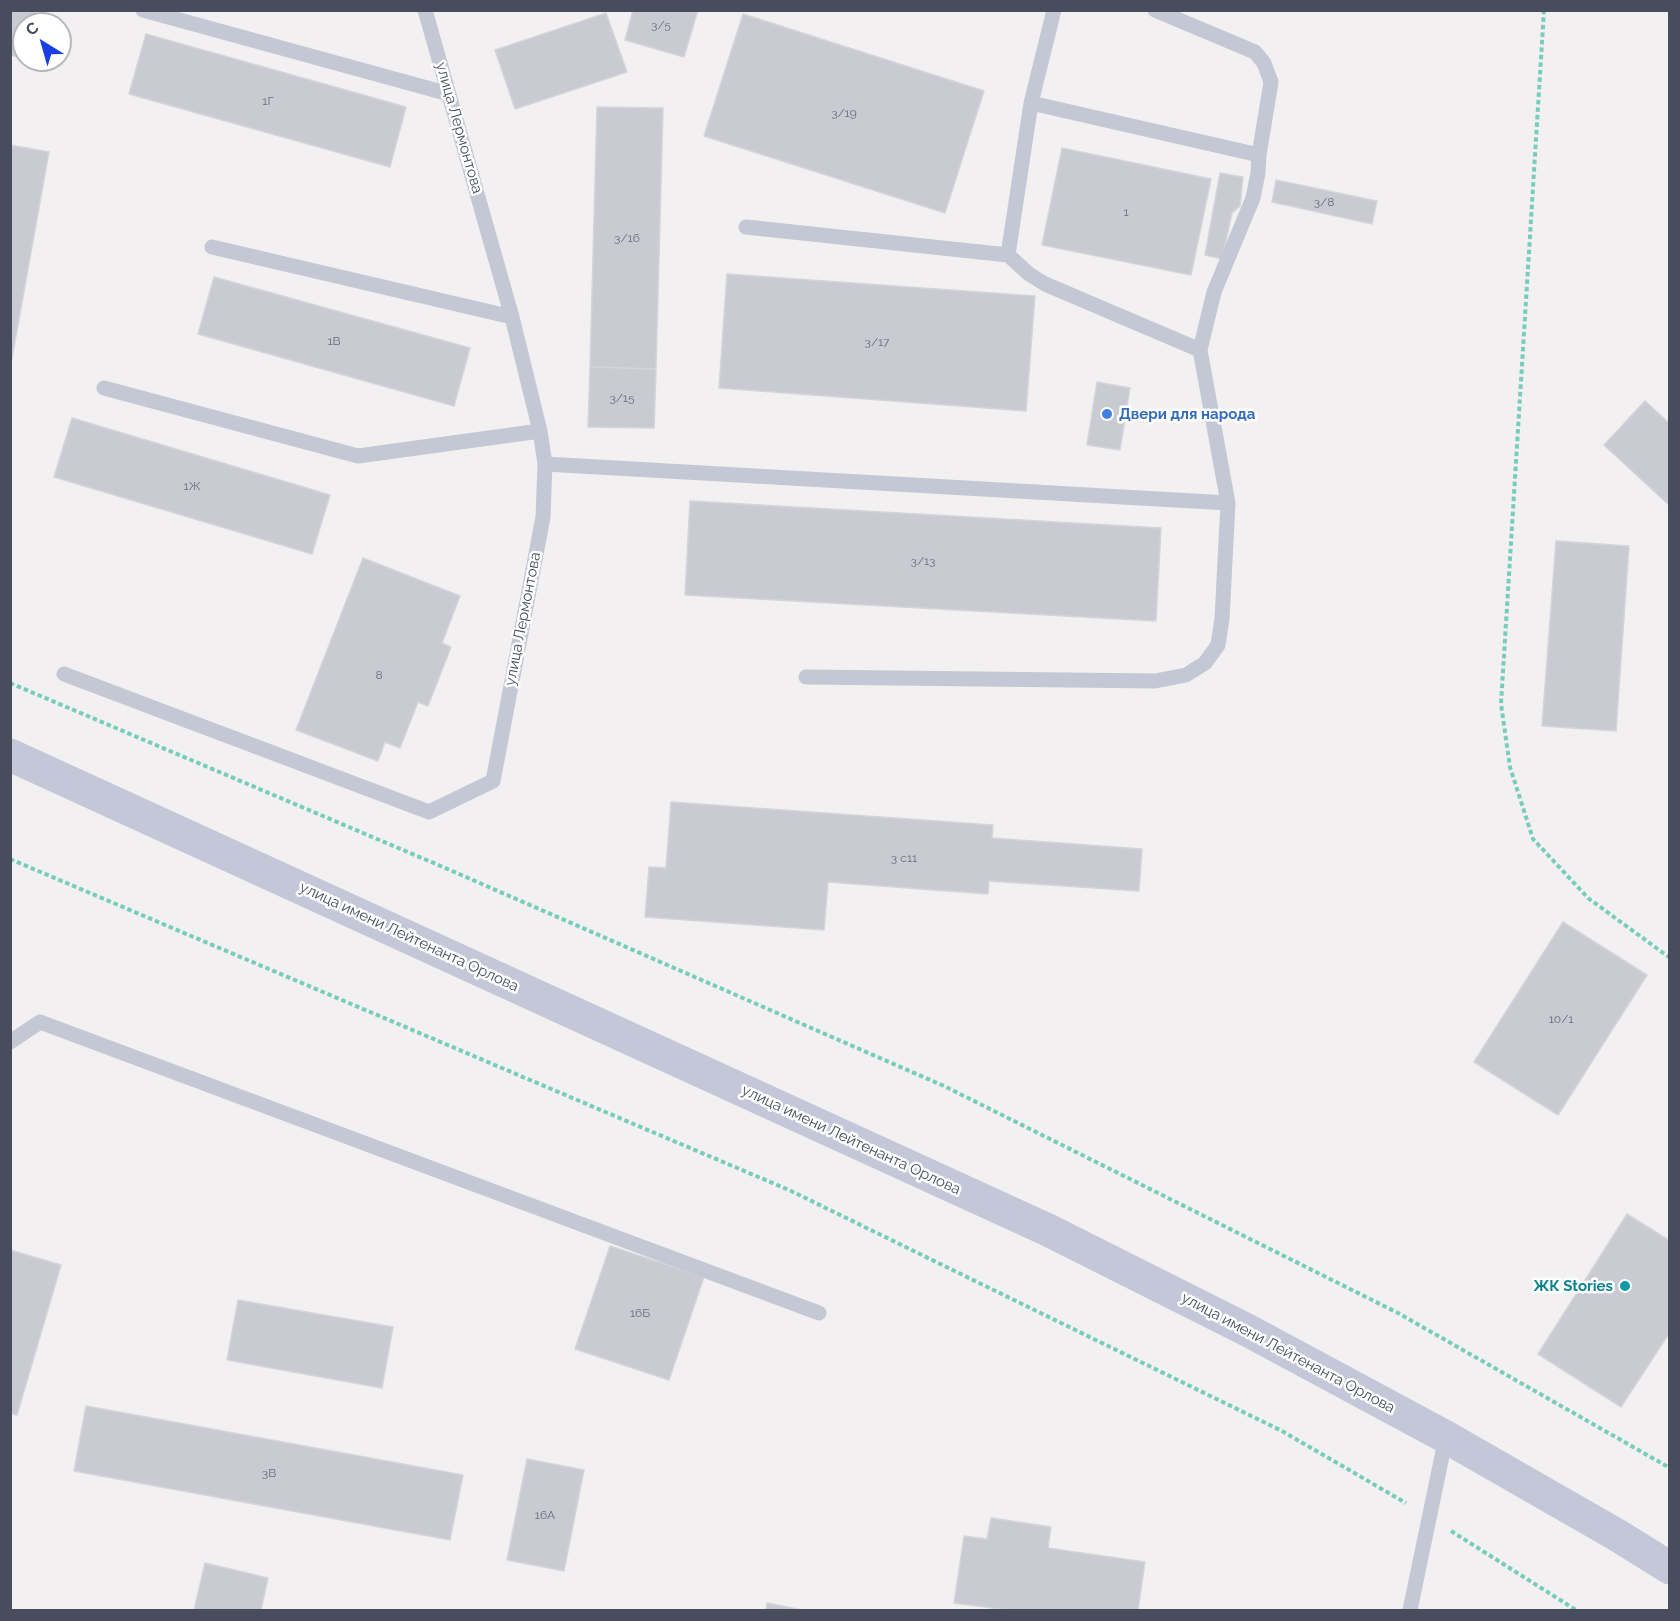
<!DOCTYPE html>
<meta charset="utf-8">
<style>
body{margin:0}
#map{position:relative;width:1680px;height:1621px;overflow:hidden;background:#f2f0f0;font-family:Raleway,sans-serif}
canvas{display:block}
.frame{position:absolute;inset:0;border:12px solid #484d5d;pointer-events:none}
.north{position:absolute;left:12px;top:12px;width:60px;height:60px;box-sizing:border-box;background:#fff;border:2px solid #b6b8be;border-radius:50%;rotate:323deg;font-size:16px;font-weight:700;line-height:24px;text-align:center;color:#484d5d}
.north::after{content:'';display:block;margin:auto;width:21px;height:27px;background:#1b3ee1;clip-path:polygon(50% 0,100% 100%,50% 72%,0 100%)}
</style>
<div id="map">
<canvas width="1680" height="1621"></canvas>
<div class="frame"></div>
<div class="north">С</div>
</div>
<script>
const context = document.querySelector('canvas').getContext('2d');
context.lineJoin = 'round';
function paint(path, color) { context.fillStyle = color; context.fill(path, 'evenodd'); }
function trace(path, color, width, dash) { context.strokeStyle = color; context.lineWidth = width; context.lineCap = dash ? 'butt' : 'round'; context.setLineDash(dash || []); context.stroke(path); }
function drawText(font, color, halo, rows, align = 'center') {
  context.font = font + ' Raleway,sans-serif'; context.lineWidth = 5; context.setLineDash([]); context.textBaseline = 'middle'; context.strokeStyle = halo; context.fillStyle = color; for (const [text, x, y, turn = 0] of rows) {
    context.save(); context.translate(x, y); context.rotate((+turn || 0) * Math.PI / 180); context.textAlign = isNaN(turn) ? turn : align; if (halo) context.strokeText(text, 0, 0); context.fillText(text, 0, 0); context.restore();
  }
}
const building = new Path2D(`
 M 10,10 L 36,10 L 34,24 L 24,24 L 24,58 L 10,55 Z
 M 633,10 L 698,10 L 684,57 L 625,40 Z
 M 606,13 L 627,72 L 515,109 L 495,50 Z
 M 743,14 L 984,91 L 945,213 L 704,136 Z
 M 146,34 L 406,107 L 390,167 L 129,94 Z
 M 597,107 L 663,108 L 656,369 L 590,367 Z
 M 10,145 L 49,152 L 10,369 Z
 M 1062,148 L 1211,179 L 1191,275 L 1042,245 Z
 M 1220,173 L 1243,177 L 1240,206 L 1232,213 L 1222,259 L 1205,255 Z
 M 1276,180 L 1377,201 L 1372,224 L 1272,202 Z
 M 727,274 L 1035,296 L 1026,411 L 719,388 Z
 M 214,277 L 470,348 L 454,406 L 198,334 Z
 M 590,367 L 656,369 L 654,428 L 588,427 Z
 M 1097,382 L 1130,388 L 1120,450 L 1087,445 Z
 M 1645,401 L 1670,424 L 1670,506 L 1604,445 Z
 M 72,418 L 330,495 L 312,554 L 54,477 Z
 M 690,501 L 1161,528 L 1156,621 L 685,595 Z
 M 1556,541 L 1629,546 L 1616,731 L 1542,726 Z
 M 363,558 L 460,596 L 442,643 L 451,647 L 428,706 L 418,702 L 400,748 L 385,742 L 378,761 L 296,730 Z
 M 671,802 L 993,825 L 992,838 L 1142,849 L 1139,891 L 989,881 L 988,894 L 828,882 L 824,930 L 645,917 L 649,867 L 666,868 Z
 M 1563,922 L 1647,975 L 1558,1115 L 1474,1062 Z
 M 1627,1214 L 1670,1241 L 1670,1332 L 1621,1407 L 1538,1354 Z
 M 610,1246 L 704,1277 L 669,1380 L 575,1349 Z
 M 10,1250 L 61,1265 L 17,1415 L 10,1413 Z
 M 238,1300 L 393,1327 L 382,1388 L 227,1360 Z
 M 86,1406 L 463,1475 L 450,1540 L 74,1471 Z
 M 527,1459 L 584,1470 L 564,1571 L 507,1560 Z
 M 991,1518 L 1051,1527 L 1048,1548 L 1145,1562 L 1138,1610 L 1008,1610 L 954,1603 L 964,1536 L 987,1539 Z
 M 205,1563 L 268,1578 L 261,1610 L 194,1610 Z
 M 767,1603 L 802,1610 L 766,1610 Z`);
const path = new Path2D(`
 M 1544,10 L 1501,704 L 1510,767 L 1533,839 L 1588,898 L 1670,958
 M 10,683 L 450,870 L 944,1086 L 1398,1313 L 1670,1468
 M 10,859 L 789,1190 L 1282,1431 L 1406,1503
 M 1451,1531 L 1576,1610`);
const lane = new Path2D(`
 M 143,10 L 449,94
 M 1155,10 L 1255,52 L 1264,63 L 1271,82 L 1259,155
 M 746,227 L 1008,255 L 1029,274 L 1045,284 L 1200,350
 M 212,247 L 512,317
 M 1008,255 L 1031,103 L 1054,10
 M 104,388 L 358,456 L 540,431
 M 545,464 L 1228,503
 M 64,674 L 429,812 L 493,781 L 543,517 L 545,464 L 540,431 L 512,317 L 425,10
 M 806,677 L 1155,681 L 1186,675 L 1205,663 L 1218,645 L 1222,619 L 1228,503 L 1200,350 L 1214,292 L 1253,198 L 1258,173 L 1259,155 L 1031,103
 M 10,1042 L 40,1022 L 819,1313
 M 1410,1610 L 1446,1437`);
const secondary = new Path2D(`
 M 10,755 L 1048,1230 L 1249,1331 L 1446,1437 L 1617,1535 L 1670,1568`);
const markers = [
 [1107,414,6,"#3f7fe0"],
 [1625,1286,6,"#0f9aa8"]
];
const numberNames = [
 ["3/5",661,25],
 ["1Г",268,101],
 ["3/19",844,113],
 ["3/8",1324,202],
 ["1",1126,212],
 ["3/16",627,238],
 ["1В",334,341],
 ["3/17",877,342],
 ["3/15",622,398],
 ["1Ж",192,486],
 ["3/13",923,561],
 ["8",379,675],
 ["3 с11",904,858],
 ["10/1",1561,1019],
 ["16Б",640,1313],
 ["3В",269,1473],
 ["16А",545,1515]
];
const streetNames = [
 ["улица Лермонтова",459,128,74],
 ["улица Лермонтова",523,619,-79],
 ["улица имени Лейтенанта Орлова",409,937,25],
 ["улица имени Лейтенанта Орлова",851,1140,25],
 ["улица имени Лейтенанта Орлова",1288,1353,28]
];
const shopNames = [
 ["Двери для народа",1119,414]
];
const cultureNames = [
 ["ЖК Stories",1613,1286]
];
paint(building, '#cacbd2');
trace(building, '#d4d4db', 1.5);
trace(path, '#77cdb9', 4, [4.5, 3]);
trace(lane, '#c4c8d4', 15);
trace(secondary, '#c3c7d8', 33);
for (const [x, y, r, color] of markers) { const dot = new Path2D(); dot.arc(x, y, r, 0, 2 * Math.PI); context.fillStyle = color; context.fill(dot); trace(dot, '#fff', 2); }
drawText('12px', '#686c7a', null, numberNames);
drawText('15px', '#484d5d', '#fff', streetNames);
drawText('bold 15px', '#366cbe', '#fff', shopNames, 'left');
drawText('bold 15px', '#0d838f', '#fff', cultureNames, 'right');
</script>
